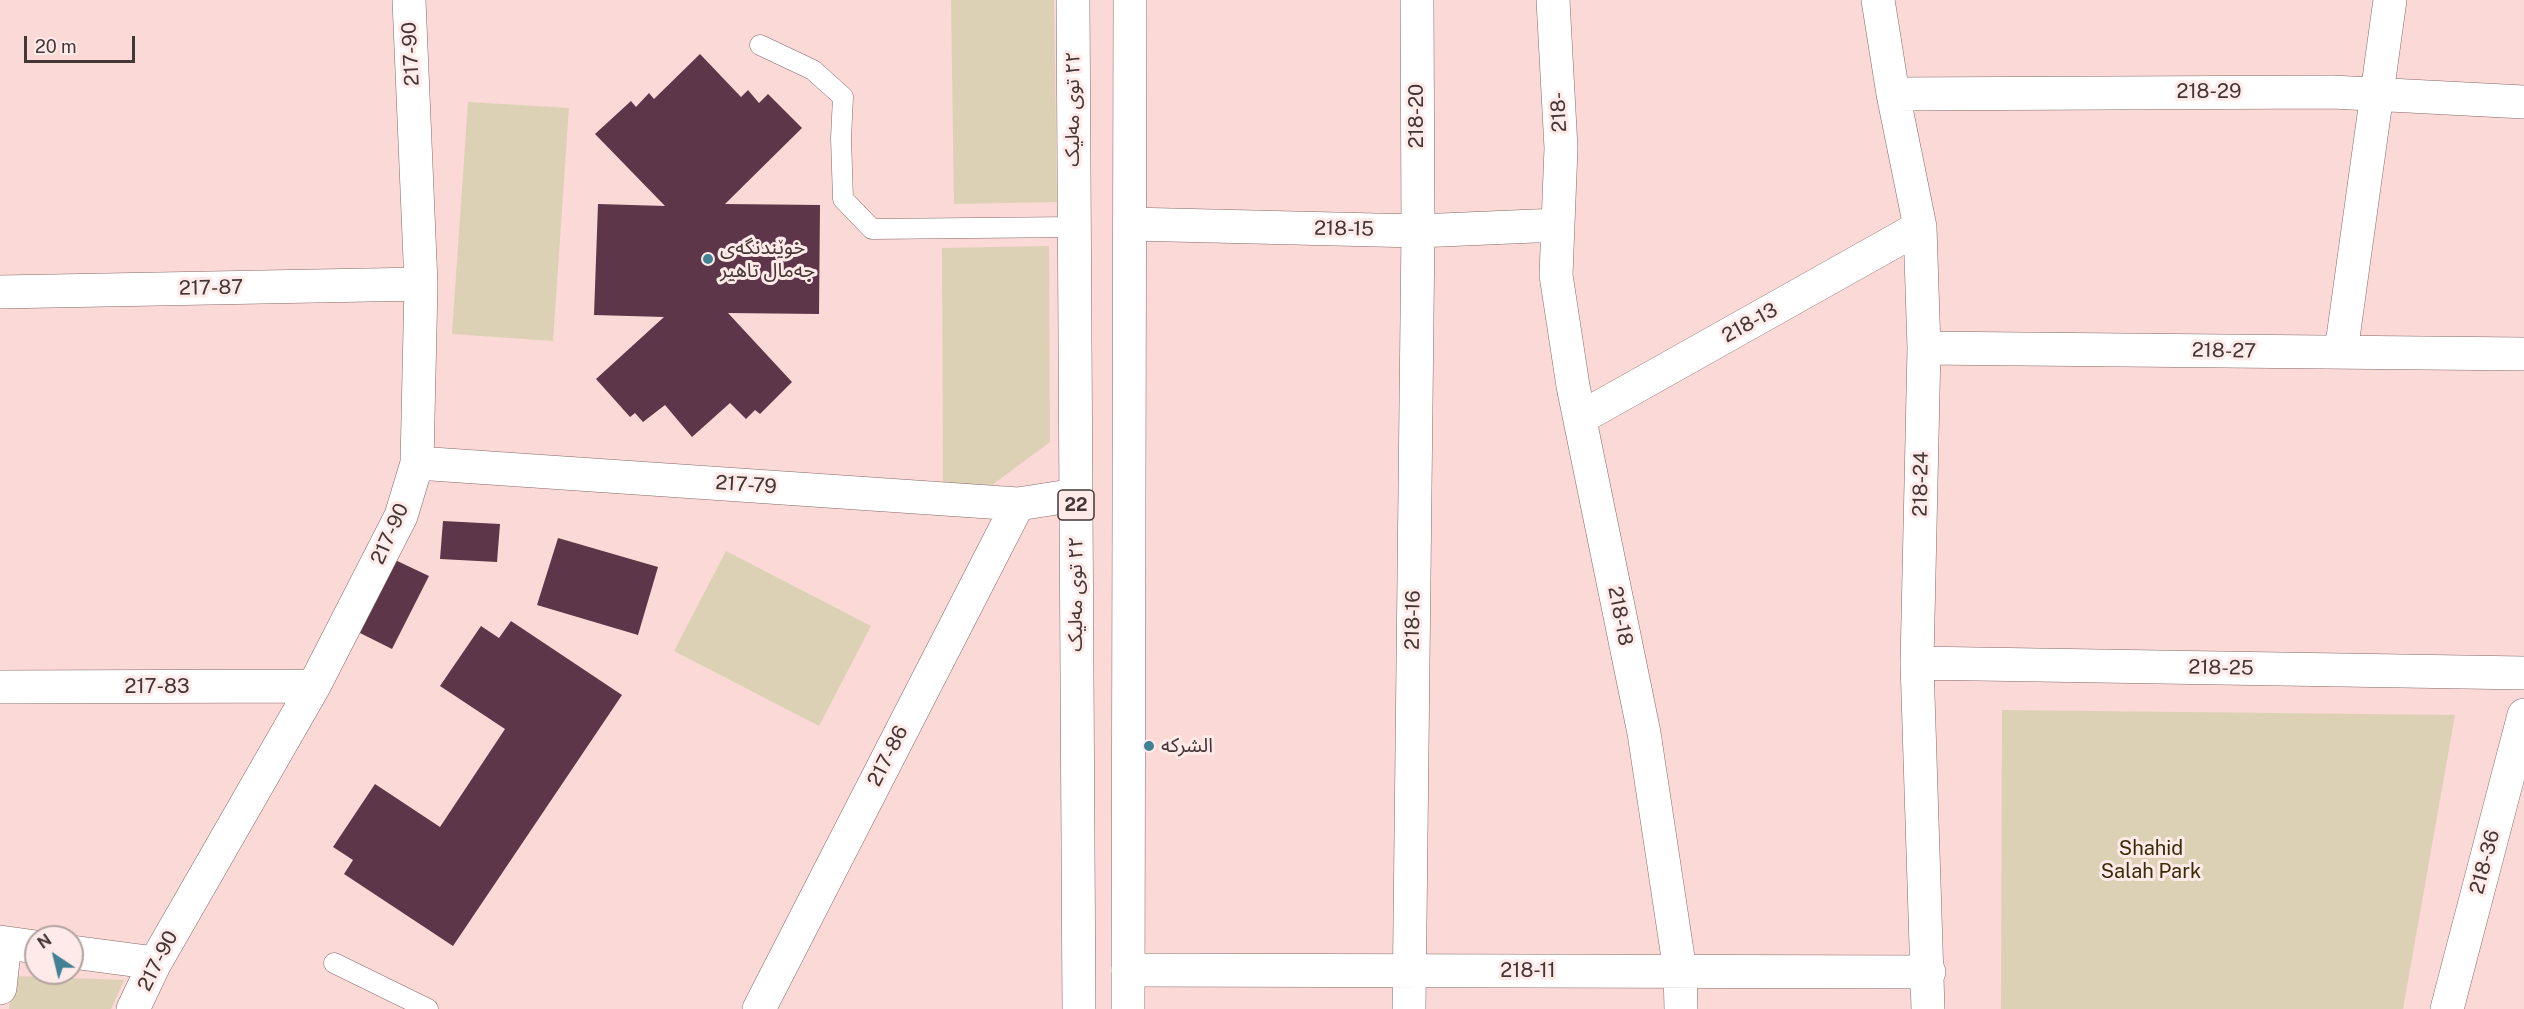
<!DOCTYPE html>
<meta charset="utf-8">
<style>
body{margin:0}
#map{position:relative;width:2524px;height:1009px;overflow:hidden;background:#fad9d6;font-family:"Public Sans",sans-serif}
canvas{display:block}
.north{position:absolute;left:24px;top:925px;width:60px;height:60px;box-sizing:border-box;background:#feeae8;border:2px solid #b3a2a0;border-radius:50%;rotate:325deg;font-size:16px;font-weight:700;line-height:24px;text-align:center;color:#433635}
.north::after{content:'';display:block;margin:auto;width:21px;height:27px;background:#408294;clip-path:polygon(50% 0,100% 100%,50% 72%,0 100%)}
.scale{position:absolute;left:24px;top:36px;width:111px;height:27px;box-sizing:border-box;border:3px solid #433635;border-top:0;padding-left:8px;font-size:18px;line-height:21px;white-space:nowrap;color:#433635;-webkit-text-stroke:4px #feeae8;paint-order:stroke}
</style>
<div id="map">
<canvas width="2524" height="1009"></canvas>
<div class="north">N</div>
<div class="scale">20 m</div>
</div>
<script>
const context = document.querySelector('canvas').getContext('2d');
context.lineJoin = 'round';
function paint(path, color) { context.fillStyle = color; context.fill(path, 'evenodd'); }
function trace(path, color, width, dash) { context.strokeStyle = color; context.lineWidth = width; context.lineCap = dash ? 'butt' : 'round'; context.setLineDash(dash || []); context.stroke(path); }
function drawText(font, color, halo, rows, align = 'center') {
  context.font = font + ' "Public Sans","Noto Sans Arabic",sans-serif'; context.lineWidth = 6; context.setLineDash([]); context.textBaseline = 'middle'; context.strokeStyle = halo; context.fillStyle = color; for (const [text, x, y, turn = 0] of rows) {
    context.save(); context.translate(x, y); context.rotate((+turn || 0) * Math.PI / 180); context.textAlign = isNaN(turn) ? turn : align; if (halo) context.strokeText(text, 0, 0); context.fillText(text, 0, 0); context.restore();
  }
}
const green = new Path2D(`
 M 951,0 L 1054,0 L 1057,202 L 954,204 Z
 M 468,102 L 569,108 L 553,341 L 452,334 Z
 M 1049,246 L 1050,442 L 988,488 L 943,488 L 942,248 Z
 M 726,551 L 871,626 L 819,726 L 674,651 Z
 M 2002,710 L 2455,715 L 2403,1009 L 2001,1009 Z
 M 13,976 L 124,980 L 111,1009 L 9,1009 Z`);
const building = new Path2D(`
 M 700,54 L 741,97 L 748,90 L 759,103 L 768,94 L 802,128 L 725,204 L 820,205 L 819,314 L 728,313 L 792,382 L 760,414 L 755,410 L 746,419 L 730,403 L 692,437 L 665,405 L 643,422 L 635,413 L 630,417 L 596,379 L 664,317 L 594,315 L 598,204 L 665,206 L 595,134 L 631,101 L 636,107 L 649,93 L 654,99 Z
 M 443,521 L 500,524 L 497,562 L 440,559 Z
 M 558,538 L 658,567 L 638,635 L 537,605 Z
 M 393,559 L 429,576 L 392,649 L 356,631 Z
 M 511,621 L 622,695 L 453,946 L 344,874 L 353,860 L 333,847 L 375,784 L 440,827 L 505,729 L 440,686 L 481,626 L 499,638 Z`);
const lane = new Path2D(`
 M 760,45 L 813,70 L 843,97 L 841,138 L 843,199 L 872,229 L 1074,227
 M 334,963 L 428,1009`);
const street = new Path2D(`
 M 1553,0 L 1561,148 L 1556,275 L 1573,386 L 1644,733 L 1680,971 L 1681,1009
 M 1878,0 L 1893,94 L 1920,227 L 1924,348 L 1917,663 L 1928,1009
 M 1893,94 L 2332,92 L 2524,102
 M 1130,224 L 1418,231 L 1558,225
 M 0,292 L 421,284
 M 1924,348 L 2524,354
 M 2341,352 L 2390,0
 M 1580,418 L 1920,227
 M 417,463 L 1018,504 L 1076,495
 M 1917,663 L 2524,673
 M 0,687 L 314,686
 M 0,942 L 36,947
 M 72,952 L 155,963
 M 1128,970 L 1929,972
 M 0,988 L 5,943
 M 133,1009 L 155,963 L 314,686 L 401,516 L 417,463 L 421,284 L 409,0
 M 759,1009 L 1018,504
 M 1409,1009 L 1418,231 L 1417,0
 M 2447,1009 L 2524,715`);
const primary = new Path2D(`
 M 1073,0 L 1079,1009
 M 1128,1009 L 1130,0`);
const markers = [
 [708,259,6,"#408294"],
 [1149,746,6,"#408294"]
];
const shields = [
 [1076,505,36]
];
const shieldNames = [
 ["22",1076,505]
];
const streetNames = [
 ["217-90",411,54,-93],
 ["218-29",2209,92],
 ["٢٢ توی مەلیک",1073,109,-90],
 ["218-",1559,112,-93],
 ["218-20",1417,116,-90],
 ["218-15",1344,229,1],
 ["217-87",211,288,-1],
 ["218-13",1750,323,-29],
 ["218-27",2224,351,1],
 ["218-24",1921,484,-89],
 ["217-79",746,485,4],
 ["217-90",390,534,-66],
 ["٢٢ توی مەلیک",1076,594,-90],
 ["218-18",1620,616,79],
 ["218-16",1413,620,-89],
 ["218-25",2221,668,1],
 ["217-83",157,687],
 ["217-86",888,756,-63],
 ["218-36",2485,862,-75],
 ["217-90",158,961,-63],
 ["218-11",1528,971]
];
const poiNames = [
 ["خوێندنگەی",720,248],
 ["جەمال تاهیر",720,271],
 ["الشركه",1161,746]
];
const parkNames = [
 ["Shahid",2151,849],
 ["Salah Park",2151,872]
];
paint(green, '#dcd1b5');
paint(building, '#5e3649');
trace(lane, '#856967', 21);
trace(street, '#856967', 34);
trace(primary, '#856967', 34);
trace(lane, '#fff', 20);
trace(street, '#fff', 33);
trace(primary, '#fff', 33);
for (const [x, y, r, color] of markers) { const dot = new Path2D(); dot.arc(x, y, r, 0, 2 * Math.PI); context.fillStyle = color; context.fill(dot); trace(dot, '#feeae8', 2); }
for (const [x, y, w] of shields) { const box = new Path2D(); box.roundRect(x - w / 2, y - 15, w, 30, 4.5); context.fillStyle = '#feeae8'; context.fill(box); trace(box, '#433635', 1.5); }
drawText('bold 18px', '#433635', null, shieldNames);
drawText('20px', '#433635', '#feeae8', streetNames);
drawText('20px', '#433635', '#feeae8', poiNames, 'left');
drawText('20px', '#382c05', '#feeae8', parkNames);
</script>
